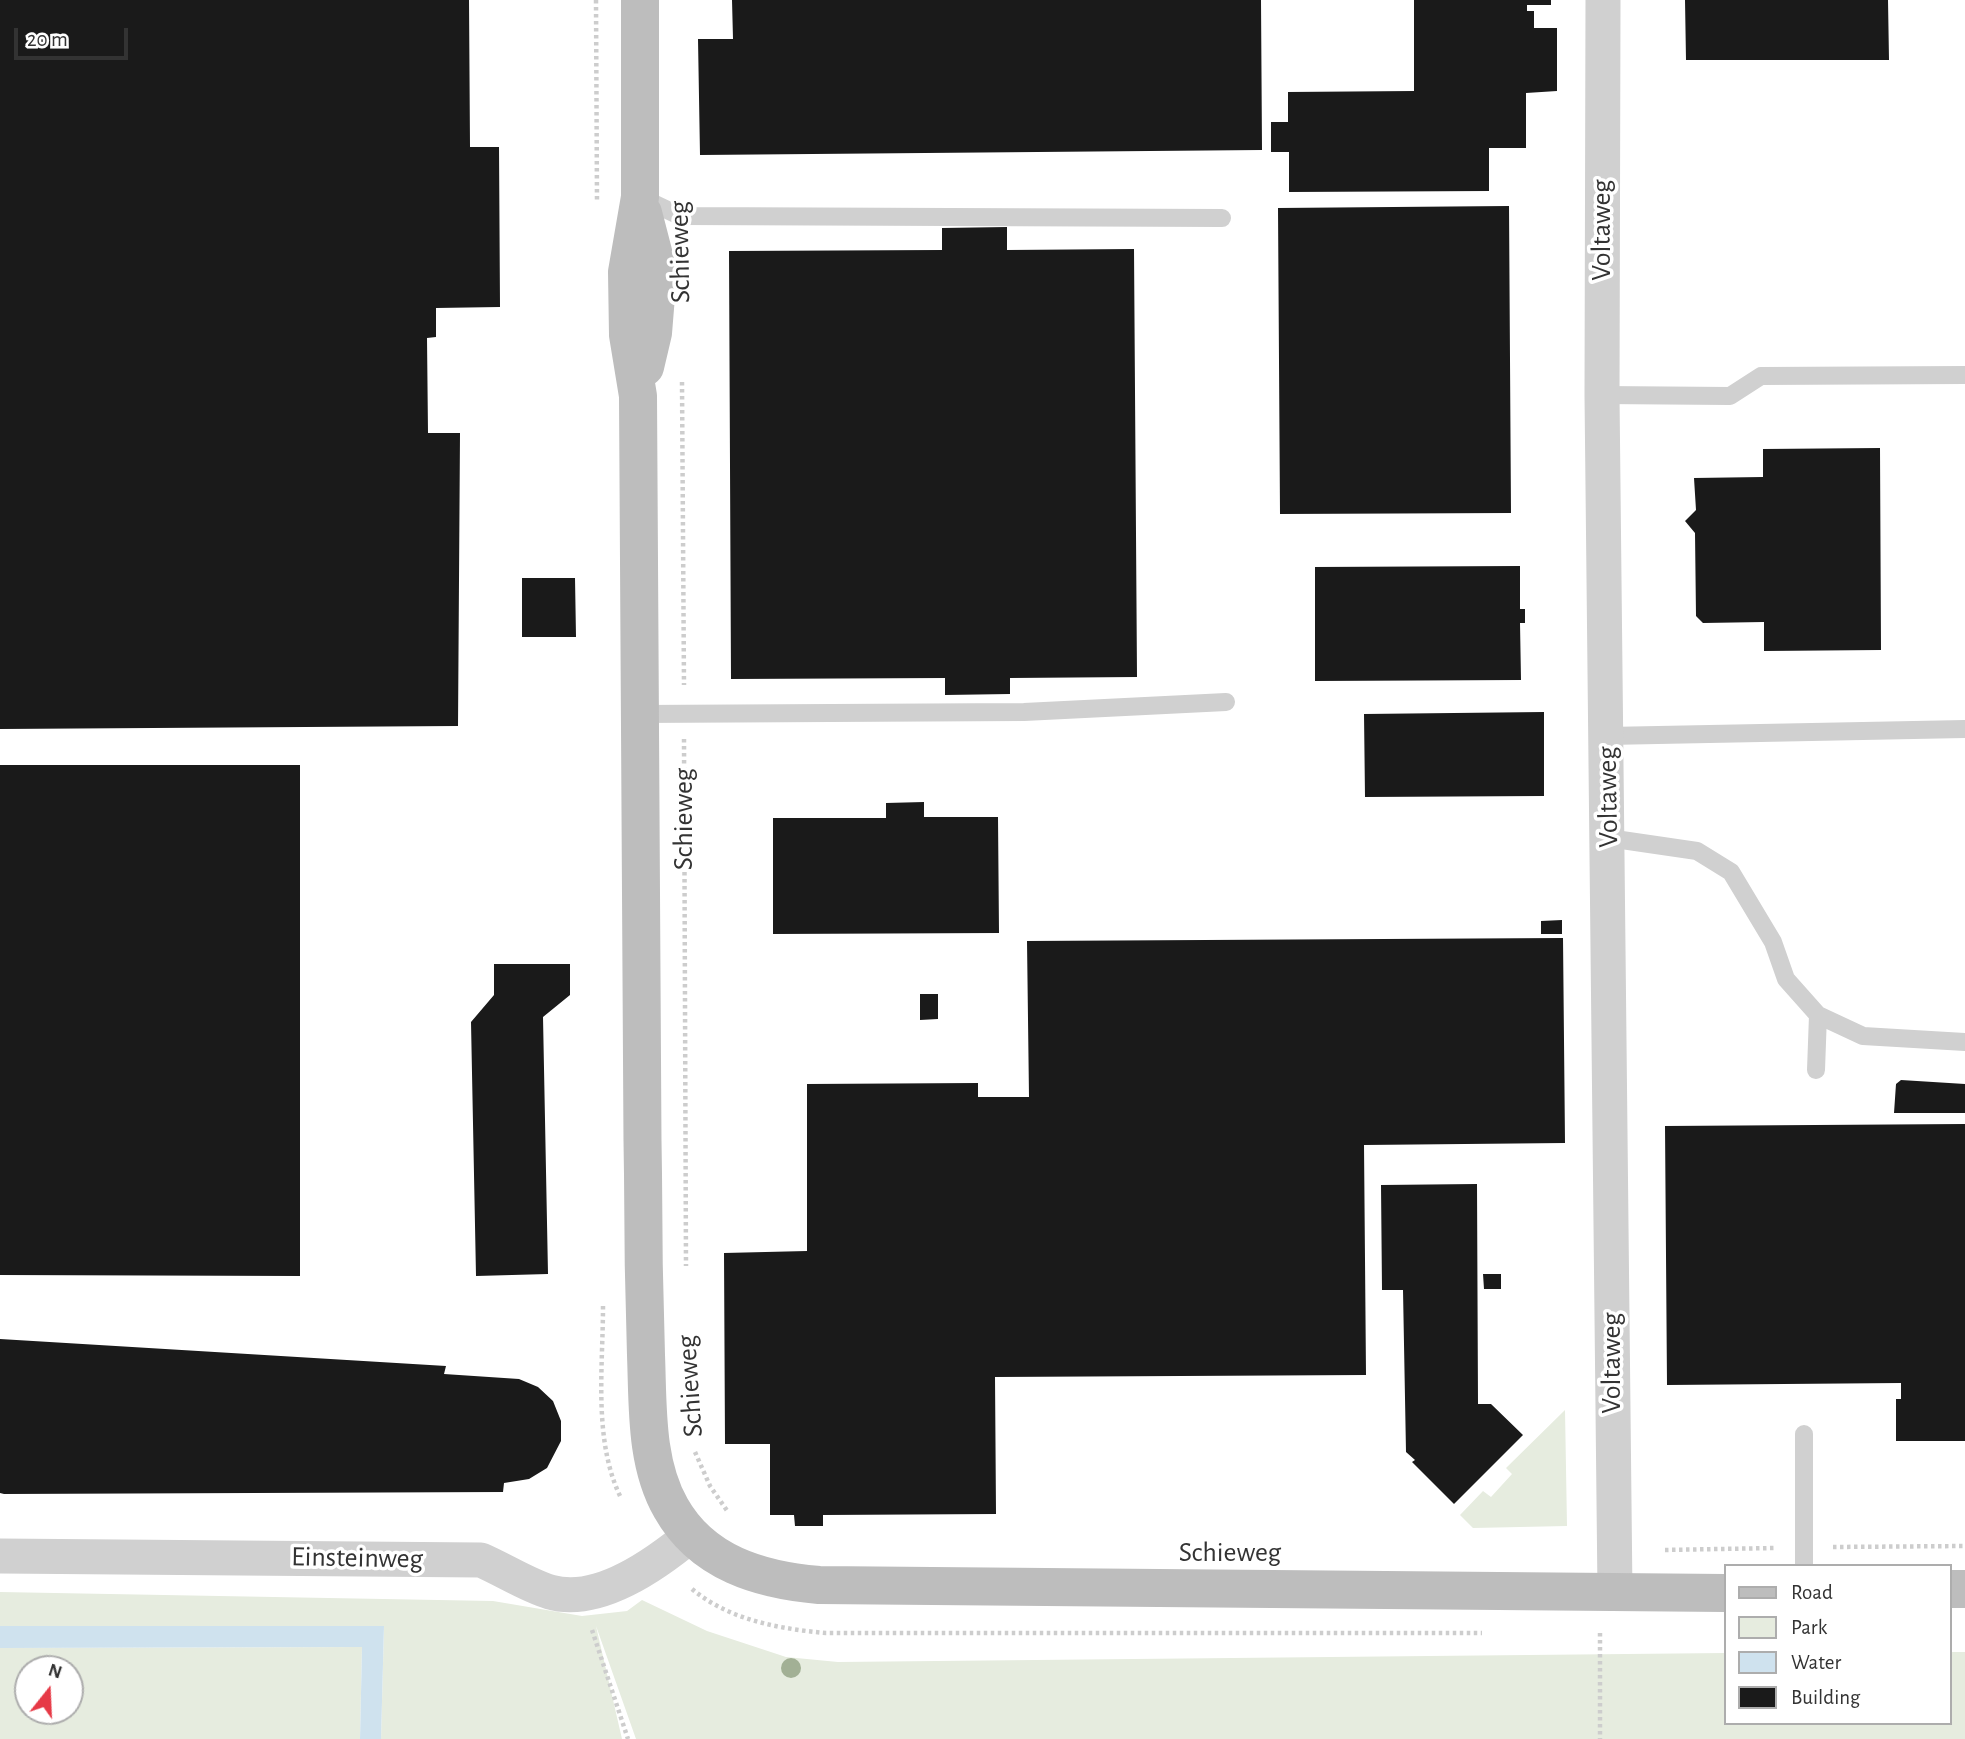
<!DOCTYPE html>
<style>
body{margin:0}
#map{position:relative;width:1965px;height:1739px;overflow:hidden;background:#fff;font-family:"Alegreya Sans",sans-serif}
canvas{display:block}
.legend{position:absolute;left:1724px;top:1564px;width:228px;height:161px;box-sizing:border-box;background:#fff;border:2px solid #adadad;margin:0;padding:9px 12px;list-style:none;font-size:21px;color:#333}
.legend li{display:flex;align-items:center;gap:14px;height:35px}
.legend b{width:35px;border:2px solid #adadad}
.north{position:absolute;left:14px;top:1655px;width:70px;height:70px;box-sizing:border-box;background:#fff;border:2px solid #adadad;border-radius:50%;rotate:18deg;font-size:19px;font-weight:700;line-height:28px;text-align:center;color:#333}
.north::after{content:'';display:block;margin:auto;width:24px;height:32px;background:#e63946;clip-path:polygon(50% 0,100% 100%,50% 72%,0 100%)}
.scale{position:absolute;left:14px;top:28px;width:114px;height:32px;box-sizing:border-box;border:4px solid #333;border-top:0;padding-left:9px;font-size:21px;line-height:24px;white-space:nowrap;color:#333;-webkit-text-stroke:5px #fff;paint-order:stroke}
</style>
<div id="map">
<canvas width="1965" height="1739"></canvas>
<ul class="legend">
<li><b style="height:9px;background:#bdbdbd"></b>Road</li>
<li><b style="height:19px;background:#e6ecdf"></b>Park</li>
<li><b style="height:19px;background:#cfe2ee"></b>Water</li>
<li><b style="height:19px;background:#1a1a1a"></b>Building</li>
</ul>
<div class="north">N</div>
<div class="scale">20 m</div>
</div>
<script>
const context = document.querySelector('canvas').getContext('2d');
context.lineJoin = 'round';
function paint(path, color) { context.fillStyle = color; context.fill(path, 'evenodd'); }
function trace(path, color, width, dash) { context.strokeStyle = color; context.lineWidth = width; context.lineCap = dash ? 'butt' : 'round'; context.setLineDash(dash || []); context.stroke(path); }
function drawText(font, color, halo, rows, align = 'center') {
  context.font = font + ' "Alegreya Sans",sans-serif'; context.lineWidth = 7; context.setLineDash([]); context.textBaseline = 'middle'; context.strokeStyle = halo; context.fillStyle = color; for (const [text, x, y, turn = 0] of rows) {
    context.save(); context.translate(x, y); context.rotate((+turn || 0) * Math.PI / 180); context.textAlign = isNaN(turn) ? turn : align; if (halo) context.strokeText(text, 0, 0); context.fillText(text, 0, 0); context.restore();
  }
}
const green = new Path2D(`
 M 1565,1410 L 1567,1526 L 1473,1528 L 1460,1515 L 1483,1491 L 1491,1497 L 1512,1474 L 1506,1468 Z
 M 0,1592 L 493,1601 L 582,1616 L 627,1611 L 642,1600 L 707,1631 L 786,1657 L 838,1662 L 1725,1653 L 1725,1723 L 1949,1723 L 1949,1652 L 1965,1652 L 1965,1739 L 636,1739 L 596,1626 L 622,1739 L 381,1739 L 384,1626 L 0,1626 Z
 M 362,1647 L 360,1739 L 0,1739 L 0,1648 ZM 28,1669 L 70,1669 L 70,1711 L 28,1711 Z`);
const water = new Path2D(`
 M 0,1626 L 384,1626 L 381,1739 L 360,1739 L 362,1647 L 0,1648 Z`);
const building = new Path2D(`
 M 0,0 L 469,0 L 470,147 L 499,147 L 500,307 L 436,308 L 436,337 L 427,338 L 428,433 L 460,433 L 458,726 L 0,729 Z
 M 732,0 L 1261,0 L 1262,150 L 700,155 L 698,39 L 733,39 Z
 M 1414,0 L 1551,0 L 1551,5 L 1527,5 L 1527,11 L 1534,11 L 1534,28 L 1557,28 L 1557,91 L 1526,93 L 1526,148 L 1489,148 L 1489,191 L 1289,192 L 1289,152 L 1271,152 L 1271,122 L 1288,122 L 1288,92 L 1414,91 Z
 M 1685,0 L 1888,0 L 1889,60 L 1686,60 Z
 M 1509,206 L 1511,513 L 1280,514 L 1278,208 Z
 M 1007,227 L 1007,250 L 1134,249 L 1137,677 L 1010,678 L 1010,694 L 945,695 L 945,678 L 731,679 L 729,251 L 942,250 L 942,228 Z
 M 1880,448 L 1881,650 L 1764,651 L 1764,622 L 1703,623 L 1696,616 L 1695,533 L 1685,521 L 1696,510 L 1694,478 L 1763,477 L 1763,449 Z
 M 1520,566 L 1520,609 L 1525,609 L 1525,623 L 1520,623 L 1521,680 L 1315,681 L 1315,567 Z
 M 522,578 L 575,578 L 576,637 L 522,637 Z
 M 1544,712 L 1544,796 L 1365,797 L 1364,714 Z
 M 0,765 L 300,765 L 300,1276 L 0,1275 Z
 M 924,802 L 924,817 L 998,817 L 999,933 L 773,934 L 773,818 L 886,818 L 886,803 Z
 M 1562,920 L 1562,934 L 1541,934 L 1541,921 Z
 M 1563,938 L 1565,1143 L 1364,1145 L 1366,1375 L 995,1377 L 996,1514 L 823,1515 L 823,1526 L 795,1526 L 794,1515 L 770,1515 L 770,1444 L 725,1444 L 724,1253 L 807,1251 L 807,1084 L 978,1083 L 978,1097 L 1029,1097 L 1027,941 Z
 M 494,964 L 570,964 L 570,995 L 543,1017 L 548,1274 L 476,1276 L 471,1022 L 494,995 Z
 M 920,994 L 938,994 L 938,1019 L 920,1020 Z
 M 1901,1080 L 1965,1084 L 1965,1113 L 1894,1113 L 1896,1084 Z
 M 1965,1124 L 1965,1441 L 1896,1441 L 1896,1399 L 1901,1399 L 1901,1383 L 1667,1385 L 1665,1126 Z
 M 1477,1184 L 1478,1404 L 1491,1404 L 1523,1435 L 1454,1504 L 1412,1462 L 1415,1460 L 1406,1452 L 1403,1290 L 1382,1290 L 1381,1185 Z
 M 1483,1274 L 1501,1274 L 1501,1289 L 1484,1289 Z
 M 0,1339 L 446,1366 L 444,1374 L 519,1379 L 538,1387 L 553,1401 L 561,1421 L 561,1441 L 547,1468 L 529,1479 L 504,1483 L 503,1492 L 4,1494 L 0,1493 Z`);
const path = new Path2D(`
 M 596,0 L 597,202
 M 682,382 L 684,685
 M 684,739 L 686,1266
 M 603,1306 C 603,1368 593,1441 621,1498
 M 695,1452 L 710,1486 L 728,1512
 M 1833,1547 L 1965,1546
 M 1665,1550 L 1775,1548
 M 692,1589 C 729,1620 780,1629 826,1633 L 1482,1633
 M 592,1630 L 628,1739
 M 1600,1633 L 1600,1739`);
const lane = new Path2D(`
 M 642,198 L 680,216 L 1222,218
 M 1602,395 L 1730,396 L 1761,376 L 1965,375
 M 638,714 L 1024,712 L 1226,702
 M 1607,736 L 1965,729
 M 1608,838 L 1697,851 L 1731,872 L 1773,942 L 1786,979 L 1818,1015 L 1863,1036 L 1965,1042
 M 1816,1070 L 1818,1015
 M 1804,1434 L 1804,1566`);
const street = new Path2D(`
 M 1603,0 L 1602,395 L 1615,1593
 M 0,1556 L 481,1560 C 504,1570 527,1585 550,1592 C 598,1606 656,1564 691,1535`);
const secondary = new Path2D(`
 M 640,0 L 640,197 L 627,272 L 628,335 L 638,396 C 638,656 639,915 643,1174 C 643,1234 644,1295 646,1355 C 648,1405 645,1463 671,1508 C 702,1563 760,1580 819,1585 L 1725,1593
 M 643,213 L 658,271 L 653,333 L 645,367
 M 1949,1589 L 1965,1589`);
const trees = [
 [791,1668]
];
const streetNames = [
 ["Voltaweg",1602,230,-90],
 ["Schieweg",680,252,-91],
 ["Voltaweg",1608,797,-91],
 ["Schieweg",684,819,-90],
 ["Voltaweg",1612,1363,-90],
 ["Schieweg",690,1386,-94],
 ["Schieweg",1230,1553],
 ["Einsteinweg",357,1558,1]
];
paint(green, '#e6ecdf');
paint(water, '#cfe2ee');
paint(building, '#1a1a1a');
trace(path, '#cdcdcd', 4.5, [3.5, 3.5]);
trace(lane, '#d0d0d0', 18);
trace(street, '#d0d0d0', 35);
trace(secondary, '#bdbdbd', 38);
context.fillStyle = '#a2b095';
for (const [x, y] of trees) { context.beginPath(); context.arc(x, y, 10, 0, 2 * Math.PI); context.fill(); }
drawText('28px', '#333', '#fff', streetNames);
</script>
